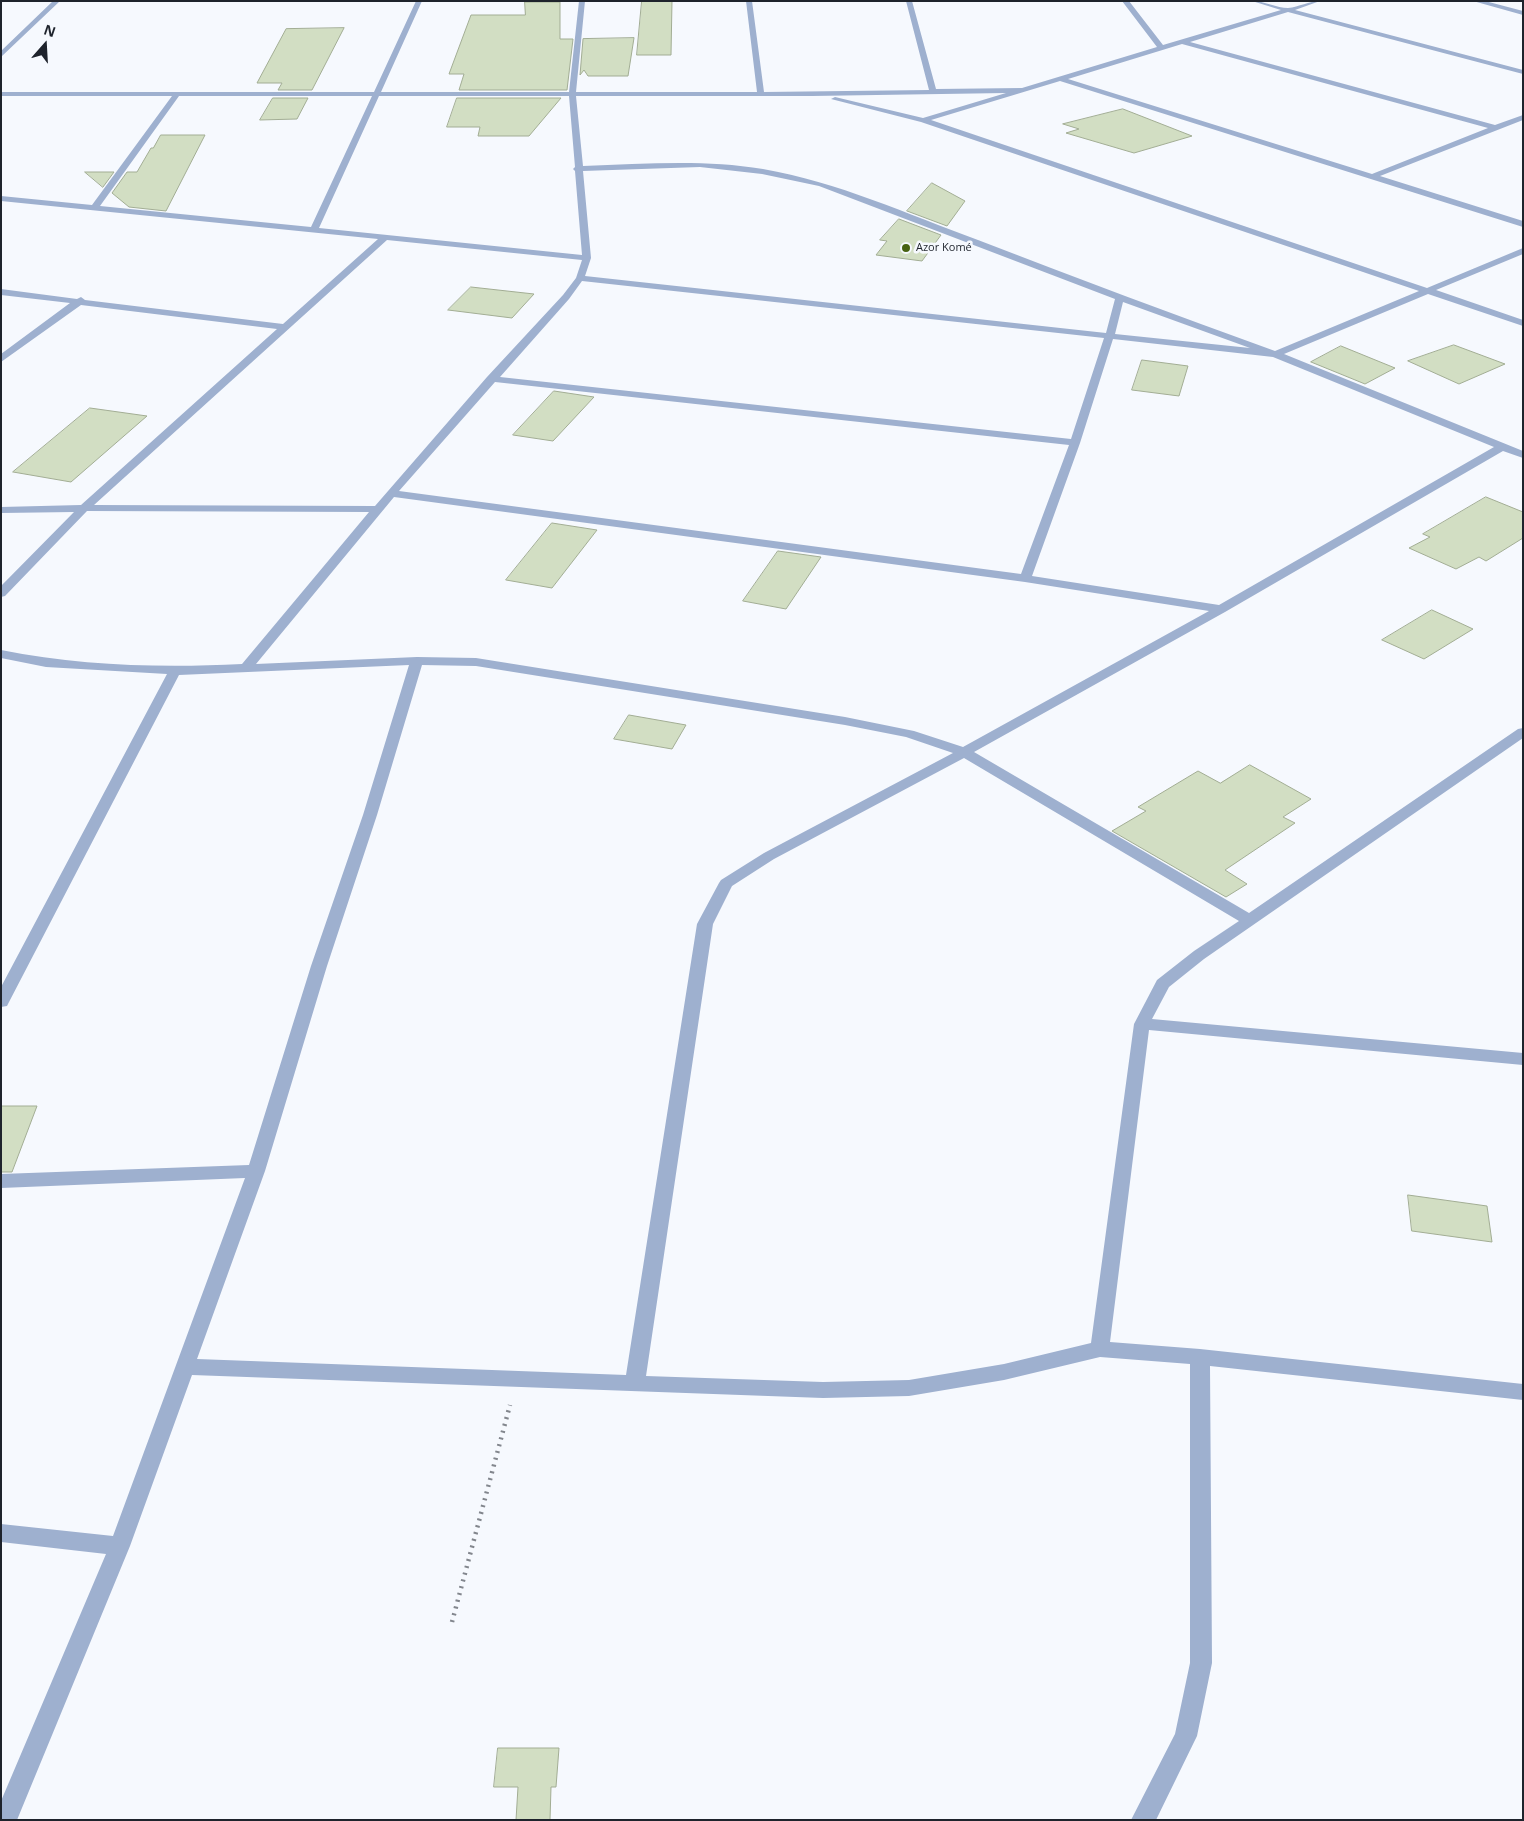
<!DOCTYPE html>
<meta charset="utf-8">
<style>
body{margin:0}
#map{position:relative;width:1524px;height:1821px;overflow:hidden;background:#f6f9fe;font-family:"Open Sans",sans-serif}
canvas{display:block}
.frame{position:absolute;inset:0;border:2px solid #1e232c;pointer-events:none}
.north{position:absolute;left:20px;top:20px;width:50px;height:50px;-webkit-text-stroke:4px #f6f9fe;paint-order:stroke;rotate:19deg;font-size:14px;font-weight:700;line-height:20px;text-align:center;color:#1e232c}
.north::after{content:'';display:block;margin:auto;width:18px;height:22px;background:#1e232c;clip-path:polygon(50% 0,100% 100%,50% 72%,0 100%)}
</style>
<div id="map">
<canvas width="1524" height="1821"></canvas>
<div class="frame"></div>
<div class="north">N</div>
</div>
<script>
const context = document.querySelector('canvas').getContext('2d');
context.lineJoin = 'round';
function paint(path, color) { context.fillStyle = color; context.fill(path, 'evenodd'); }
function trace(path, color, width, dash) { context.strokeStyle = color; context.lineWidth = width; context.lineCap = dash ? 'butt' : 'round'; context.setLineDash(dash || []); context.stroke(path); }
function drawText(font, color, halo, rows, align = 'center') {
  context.font = font + ' "Open Sans",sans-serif'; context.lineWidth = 5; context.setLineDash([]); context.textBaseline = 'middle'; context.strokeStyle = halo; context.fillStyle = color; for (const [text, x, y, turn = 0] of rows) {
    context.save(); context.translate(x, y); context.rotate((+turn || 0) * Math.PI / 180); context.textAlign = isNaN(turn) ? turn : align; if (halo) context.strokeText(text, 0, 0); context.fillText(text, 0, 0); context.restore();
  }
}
const building = new Path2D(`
 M 642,1 L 672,1 L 671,55 L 637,55 Z
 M 525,2 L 560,2 L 560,39 L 573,39 L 567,90 L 459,90 L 464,74 L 449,74 L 471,15 L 525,15 Z
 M 344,28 L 312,90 L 278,90 L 282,83 L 257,83 L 286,29 Z
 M 634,38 L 628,76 L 588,76 L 584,70 L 580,75 L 583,39 Z
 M 273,98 L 308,98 L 297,119 L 260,120 Z
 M 457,98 L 561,98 L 529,136 L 478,136 L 480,127 L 447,127 Z
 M 1123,109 L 1192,136 L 1134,153 L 1066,133 L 1079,129 L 1063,124 Z
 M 161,135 L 205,135 L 166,211 L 129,207 L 112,193 L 127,172 L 137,172 L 151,148 L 153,148 Z
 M 85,172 L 114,172 L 103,187 Z
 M 932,183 L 965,201 L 947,226 L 907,211 Z
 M 899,219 L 941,235 L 922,261 L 876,255 L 887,241 L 880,240 Z
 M 471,287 L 534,294 L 512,318 L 448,310 Z
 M 1454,345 L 1505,364 L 1459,384 L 1408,361 Z
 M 1341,346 L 1395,368 L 1365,384 L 1311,362 Z
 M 1142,360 L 1188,366 L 1179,396 L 1132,390 Z
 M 554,391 L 594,397 L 553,441 L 513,435 Z
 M 90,408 L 147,416 L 71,482 L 13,472 Z
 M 1486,497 L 1523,512 L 1523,538 L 1486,561 L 1479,557 L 1456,569 L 1409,548 L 1430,537 L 1423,534 Z
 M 552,523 L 597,530 L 552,588 L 506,580 Z
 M 778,551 L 821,557 L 786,609 L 743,601 Z
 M 1432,610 L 1473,629 L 1424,659 L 1382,640 Z
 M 629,715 L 686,725 L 672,749 L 614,739 Z
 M 1250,765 L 1311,799 L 1283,817 L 1295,823 L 1225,870 L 1247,884 L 1226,897 L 1112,831 L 1146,811 L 1138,807 L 1198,771 L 1220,783 Z
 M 1,1106 L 37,1106 L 12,1172 L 1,1172 Z
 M 1408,1195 L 1487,1206 L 1492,1242 L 1412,1231 Z
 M 498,1748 L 559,1748 L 556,1787 L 551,1787 L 550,1820 L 516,1820 L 518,1787 L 494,1787 Z`);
const path = new Path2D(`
 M 452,1622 L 510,1405`);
const minor = new Path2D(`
 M 53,1 L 60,1 L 1,57 L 1,51 Z
 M 416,1 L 422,1 L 381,92 L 569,92 L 579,1 L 585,1 L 576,92 L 757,92 L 746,1 L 752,1 L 764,92 L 929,90 L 906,1 L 912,1 L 936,89 L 1022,88 L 1157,47 L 1122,1 L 1129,1 L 1163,45 L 1281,10 L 1252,1 C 1264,1 1277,8 1288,8 C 1299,7 1309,1 1320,1 L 1295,10 L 1523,70 L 1523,74 L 1288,12 L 1190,42 L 1495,125 L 1523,115 L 1523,120 L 1380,176 L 1523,221 L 1523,227 L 1060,81 L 931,120 L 1427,288 L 1523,248 L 1523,254 L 1436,290 L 1523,320 L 1523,326 L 1428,294 L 1284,354 L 1523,451 L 1523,458 L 1503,451 L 1225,612 L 974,752 L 1249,913 L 1518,729 L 1523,728 L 1523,738 L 1204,959 L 1169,987 L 1152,1019 L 1523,1053 L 1523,1065 L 1149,1030 L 1110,1342 L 1200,1349 L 1523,1384 L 1523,1400 L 1210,1366 L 1212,1663 L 1197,1736 L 1156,1820 L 1131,1820 L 1175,1734 L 1190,1663 L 1190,1364 L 1100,1357 L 1004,1380 L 909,1396 L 823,1398 L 192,1375 L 130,1546 L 17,1820 L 1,1820 L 1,1801 L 106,1554 L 1,1542 L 1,1524 L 113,1536 L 245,1178 L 1,1188 L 1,1174 L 249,1165 L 311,966 L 363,815 L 409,665 L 179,675 L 9,1002 L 7,1006 L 1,1007 L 1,987 L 167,674 L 46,667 L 1,658 L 1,650 C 80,666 162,668 242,664 L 369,512 L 87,511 L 5,596 L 1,597 L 1,586 L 74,512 L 1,513 L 1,507 L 81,505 L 277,329 L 81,305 L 1,362 L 1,354 L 70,303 L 1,295 L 1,289 L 77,299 L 81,297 L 85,300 L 283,324 L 378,239 L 1,201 L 1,196 L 92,205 L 172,96 L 1,96 L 1,92 L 374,92 ZM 1182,44 L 1488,128 L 1372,174 L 1068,79 ZM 1006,93 L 923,118 L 835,97 L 831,99 L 921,122 L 1419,291 L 1275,351 C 1175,315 1076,278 978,240 C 907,214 838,182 763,169 C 703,159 644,164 583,166 L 576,96 L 812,96 ZM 179,96 L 372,96 L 311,227 L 100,206 ZM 379,96 L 569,96 L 575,167 L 573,169 L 575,171 L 582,255 L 319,228 ZM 700,167 L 762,174 L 819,186 L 1115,299 L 1106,333 L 585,276 L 591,258 L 583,171 ZM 387,240 L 582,260 L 576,278 L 563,295 L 487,377 L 375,506 L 94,505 ZM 582,281 L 1104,338 L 1071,439 L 500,377 L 569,299 ZM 1123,302 L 1250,348 L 1115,334 ZM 1113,339 L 1273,357 L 1494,447 L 1219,605 L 1032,576 L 1080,443 ZM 495,382 L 1069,445 L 1021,574 L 399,491 ZM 394,497 L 1025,582 L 1209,611 L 963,747 L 914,731 L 845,717 L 476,658 L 417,657 L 256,664 ZM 422,665 L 476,666 L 845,725 L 906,737 L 953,753 L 764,853 L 721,880 L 719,883 L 697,924 L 626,1375 L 197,1359 L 265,1171 L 327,966 L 377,815 ZM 964,758 L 1239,921 L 1194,951 L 1157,980 L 1134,1024 L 1091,1343 L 1004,1364 L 909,1380 L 823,1382 L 646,1376 L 713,924 L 732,886 L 774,859 Z
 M 1473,1 L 1485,1 L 1523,11 L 1523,15 Z`);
const markers = [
 [906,248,5,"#476212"]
];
const farPoinames = [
 ["Azor Komé",916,248]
];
paint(building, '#d2dec3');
trace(building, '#a2ad94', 1);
trace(path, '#82868d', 4.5, [2, 5]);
paint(minor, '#9eb0cf');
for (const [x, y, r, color] of markers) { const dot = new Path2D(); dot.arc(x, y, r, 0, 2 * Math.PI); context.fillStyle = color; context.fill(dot); trace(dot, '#f6f9fe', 2); }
drawText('11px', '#1e232c', '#f6f9fe', farPoinames, 'left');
</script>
